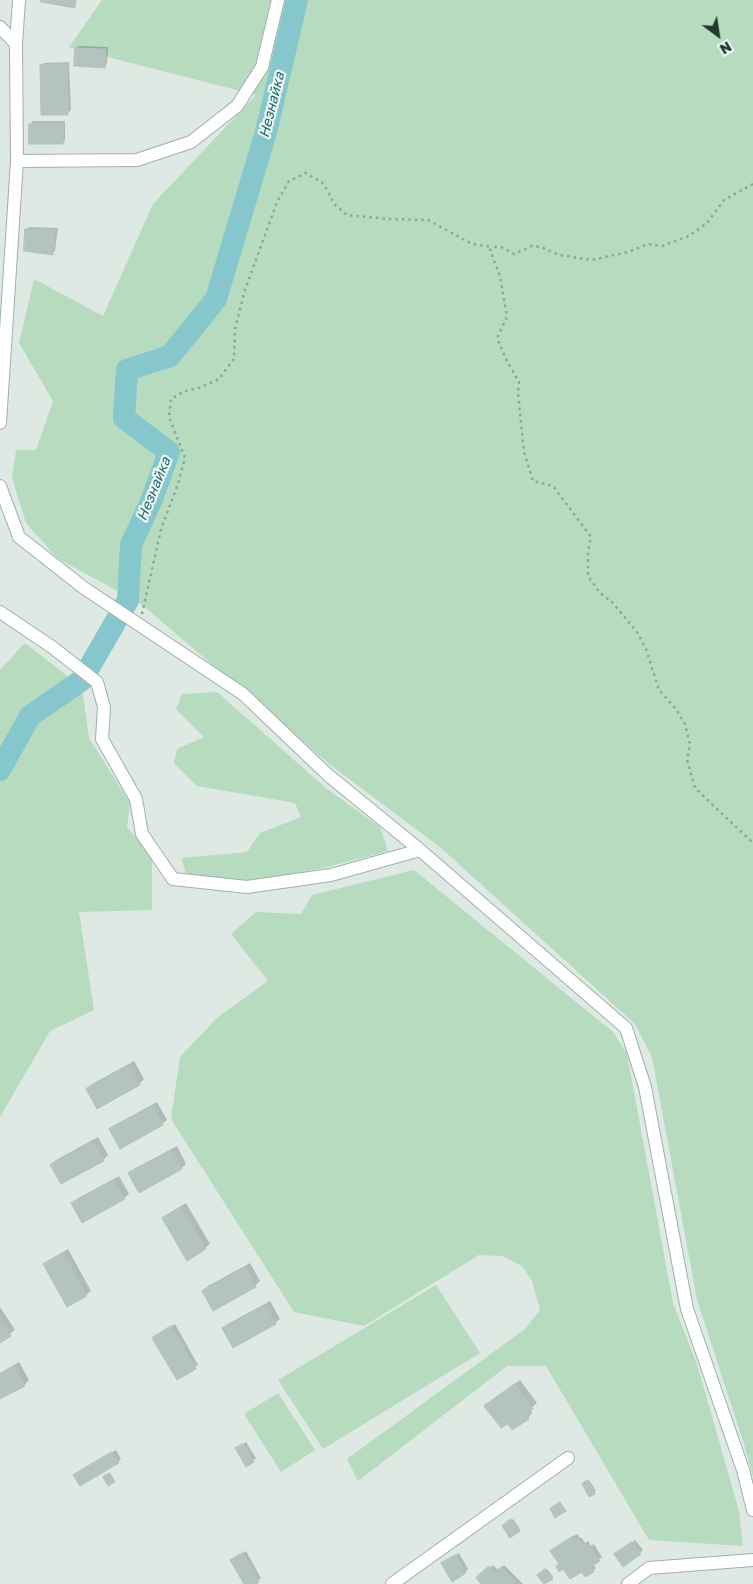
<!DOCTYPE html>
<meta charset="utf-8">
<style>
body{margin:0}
#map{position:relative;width:753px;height:1584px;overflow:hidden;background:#dee9e4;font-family:"Golos Text",sans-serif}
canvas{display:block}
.north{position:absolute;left:693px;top:10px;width:50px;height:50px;-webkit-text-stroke:4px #eef6f2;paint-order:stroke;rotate:149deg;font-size:14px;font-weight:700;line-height:20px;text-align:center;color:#203830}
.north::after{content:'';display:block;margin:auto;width:18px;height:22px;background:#203830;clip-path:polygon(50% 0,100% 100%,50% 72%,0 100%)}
</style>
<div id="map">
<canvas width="753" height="1584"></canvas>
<div class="north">N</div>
</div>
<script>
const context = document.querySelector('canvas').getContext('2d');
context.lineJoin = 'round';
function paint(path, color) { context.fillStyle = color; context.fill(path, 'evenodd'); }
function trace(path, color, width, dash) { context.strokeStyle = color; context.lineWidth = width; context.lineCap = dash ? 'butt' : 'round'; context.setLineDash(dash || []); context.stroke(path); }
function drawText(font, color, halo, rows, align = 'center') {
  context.font = font + ' "Golos Text",sans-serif'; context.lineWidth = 4.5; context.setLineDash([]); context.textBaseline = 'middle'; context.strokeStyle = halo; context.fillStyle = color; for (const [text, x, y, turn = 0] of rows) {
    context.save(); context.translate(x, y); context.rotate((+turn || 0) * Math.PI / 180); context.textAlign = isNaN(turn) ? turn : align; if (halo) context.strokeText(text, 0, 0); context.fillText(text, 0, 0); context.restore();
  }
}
const green = new Path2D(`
 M 102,0 L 753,0 L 753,1477 L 744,1444 L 697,1300 L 652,1057 L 635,1024 L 441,848 L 328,763 L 141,604 L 57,558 L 26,523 L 12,478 L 16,450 L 36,450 L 53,401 L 19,343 L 34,279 L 103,316 L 153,204 L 256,95 L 69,47 Z
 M 25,643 L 82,687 L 89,738 L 130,803 L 127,827 L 152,857 L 152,910 L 79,912 L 94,1010 L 50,1031 L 0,1117 L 0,670 Z
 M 217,692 L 327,789 L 380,827 L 388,851 L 324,868 L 253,881 L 187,876 L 181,858 L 247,852 L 260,833 L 301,817 L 295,803 L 197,786 L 174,763 L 177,749 L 204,737 L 176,709 L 182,694 Z
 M 414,870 L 613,1032 L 627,1054 L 673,1303 L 697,1364 L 739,1511 L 743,1546 L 649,1540 L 546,1366 L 507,1366 L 358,1481 L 347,1459 L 525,1329 L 540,1310 L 532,1281 L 522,1266 L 502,1256 L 479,1255 L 364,1326 L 294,1312 L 171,1119 L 180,1057 L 217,1018 L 268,981 L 231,934 L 256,912 L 301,914 L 312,895 Z
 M 436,1285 L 480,1353 L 323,1449 L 278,1380 Z
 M 278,1393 L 315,1450 L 281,1472 L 244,1414 Z`);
const shadow = new Path2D(`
 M 79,46 L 108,47 L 107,64 L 104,67 L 76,48 Z
 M 69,62 L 71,110 L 68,113 L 41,66 L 44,63 Z
 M 33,121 L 65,121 L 65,140 L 63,143 L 30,124 Z
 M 29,227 L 58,228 L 55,251 L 52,254 L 26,230 Z
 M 134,1061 L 144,1079 L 139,1084 L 87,1089 L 92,1084 Z
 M 157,1102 L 167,1120 L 162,1124 L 110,1129 L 115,1125 Z
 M 98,1137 L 108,1155 L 103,1160 L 61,1183 L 52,1165 L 56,1160 Z
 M 177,1146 L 186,1164 L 182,1168 L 140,1191 L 130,1173 L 134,1169 Z
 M 119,1176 L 129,1194 L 124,1198 L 73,1204 L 77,1199 Z
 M 186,1203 L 210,1244 L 205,1248 L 163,1218 L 168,1214 Z
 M 68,1249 L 91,1291 L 86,1295 L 45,1264 L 50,1260 Z
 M 250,1263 L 260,1281 L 255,1286 L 204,1291 L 208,1286 Z
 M 270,1301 L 280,1319 L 275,1323 L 224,1328 L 228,1324 Z
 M 0,1307 L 15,1330 L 0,1341 Z
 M 175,1324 L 198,1365 L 177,1378 L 153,1338 Z
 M 19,1362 L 29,1380 L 24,1385 L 0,1398 L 0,1373 Z
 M 520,1380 L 537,1403 L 530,1409 L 532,1413 L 528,1418 L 491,1401 Z
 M 246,1442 L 256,1458 L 253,1461 L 237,1448 Z
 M 116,1450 L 121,1459 L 118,1462 L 78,1473 Z
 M 589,1480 L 596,1491 L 590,1495 L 584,1483 Z
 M 513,1519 L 520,1529 L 511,1536 L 503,1526 Z
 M 577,1534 L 580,1538 L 581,1537 L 585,1543 L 588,1541 L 591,1546 L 594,1544 L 602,1557 L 593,1564 L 596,1568 L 593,1571 L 583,1570 L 560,1564 L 555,1548 Z
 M 635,1540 L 643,1550 L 640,1553 L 619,1552 Z
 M 246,1551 L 261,1578 L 253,1584 L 245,1584 L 235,1558 Z
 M 459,1553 L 468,1569 L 466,1572 L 446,1561 Z
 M 493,1565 L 498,1570 L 504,1565 L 523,1584 L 483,1584 L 478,1578 Z
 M 547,1569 L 553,1577 L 545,1584 L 539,1575 Z`);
const river = new Path2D(`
 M 0,770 L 30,716 L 82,680 L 128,600 L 131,545 L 152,499 L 169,452 L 124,418 L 127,370 L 170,356 L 216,299 L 266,132 L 297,0`);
const building = new Path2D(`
 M 41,0 L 76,0 L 75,8 L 41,2 Z
 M 75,48 L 106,49 L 105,68 L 74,66 Z
 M 67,64 L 68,115 L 41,115 L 40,65 Z
 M 29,124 L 63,124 L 63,144 L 29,144 Z
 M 25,229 L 55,230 L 53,255 L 24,251 Z
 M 129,1065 L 140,1085 L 97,1109 L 86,1089 Z
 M 152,1106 L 163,1125 L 120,1149 L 109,1129 Z
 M 93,1141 L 104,1161 L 61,1184 L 50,1165 Z
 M 172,1150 L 182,1169 L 139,1193 L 128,1173 Z
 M 114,1180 L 125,1199 L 82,1223 L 71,1203 Z
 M 181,1207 L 206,1249 L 187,1261 L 162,1218 Z
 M 63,1253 L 87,1296 L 67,1307 L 43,1264 Z
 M 245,1267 L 256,1287 L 213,1311 L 202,1291 Z
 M 265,1305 L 276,1324 L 233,1348 L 222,1328 Z
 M 0,1318 L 11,1336 L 0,1343 Z
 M 171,1326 L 196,1369 L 177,1380 L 152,1338 Z
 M 14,1366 L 25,1386 L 0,1399 L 0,1374 Z
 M 515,1384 L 533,1409 L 525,1414 L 529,1419 L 512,1430 L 508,1424 L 501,1428 L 484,1406 Z
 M 243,1444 L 254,1462 L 246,1467 L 235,1448 Z
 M 112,1452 L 119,1463 L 80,1486 L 73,1475 Z
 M 110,1473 L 115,1482 L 108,1486 L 103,1477 Z
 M 587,1480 L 595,1494 L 589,1497 L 582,1484 Z
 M 560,1502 L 566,1511 L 555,1518 L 550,1509 Z
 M 511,1519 L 520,1531 L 510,1538 L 502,1526 Z
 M 574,1536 L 576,1540 L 578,1539 L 582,1545 L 585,1543 L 588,1548 L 590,1546 L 600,1561 L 591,1567 L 594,1572 L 585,1577 L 582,1572 L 570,1579 L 563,1569 L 559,1572 L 556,1566 L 559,1564 L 550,1551 Z
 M 632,1542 L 641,1554 L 623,1567 L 614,1554 Z
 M 243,1553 L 259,1582 L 256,1584 L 244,1584 L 230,1560 Z
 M 456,1555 L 466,1573 L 452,1582 L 441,1563 Z
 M 489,1566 L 494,1572 L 501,1567 L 517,1584 L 481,1584 L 476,1578 Z
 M 545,1569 L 553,1579 L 544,1584 L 537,1575 Z`);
const path = new Path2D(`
 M 753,184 L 724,200 L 707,223 L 689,236 L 662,246 L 648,244 L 628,252 L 592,260 L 559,255 L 541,247 L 532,246 L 514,254 L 501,247 L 493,247 L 490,250 L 500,276 L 507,317 L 497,338 L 507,361 L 519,382 L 518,393 L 524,452 L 533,481 L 553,486 L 591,537 L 588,552 L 588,576 L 600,593 L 612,602 L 637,632 L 646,649 L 659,690 L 676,709 L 685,724 L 690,745 L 687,760 L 695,788 L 753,843
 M 142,614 L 161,529 L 178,484 L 185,458 L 169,417 L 171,399 L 185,391 L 199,388 L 219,379 L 234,359 L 235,329 L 245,290 L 277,202 L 289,181 L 306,173 L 324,184 L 334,204 L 347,215 L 388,219 L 428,220 L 472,244 L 493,247`);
const minor = new Path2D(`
 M 0,27 L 16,44
 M 17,161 L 137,160 L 191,142 L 237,106 L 262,67 L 278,0
 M 0,423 L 17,161 L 16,44 L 19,0
 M 0,486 L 19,537 L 84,588 L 243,694 L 328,775 L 420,850 L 626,1028 L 645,1087 L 687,1309 L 743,1470 L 753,1510
 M 0,612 L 52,647 L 97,682 L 104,707 L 102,739 L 136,799 L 142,834 L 173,879 L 247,887 L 331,875 L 420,850
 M 392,1584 L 568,1458
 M 628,1584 L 649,1568 L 753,1560`);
const waterNames = [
 ["Незнайка",272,105,-76],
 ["Незнайка",154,489,-68]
];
paint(green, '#b7dbbe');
paint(shadow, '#0003');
trace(river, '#86c7ce', 22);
paint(building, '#b3c4bc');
trace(building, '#b1c3ba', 1);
trace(minor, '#a1b0aa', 14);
trace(path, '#7fad9b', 2.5, [2.5, 4]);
trace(minor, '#fff', 12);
drawText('italic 14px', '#1c6973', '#eef6f2', waterNames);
</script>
